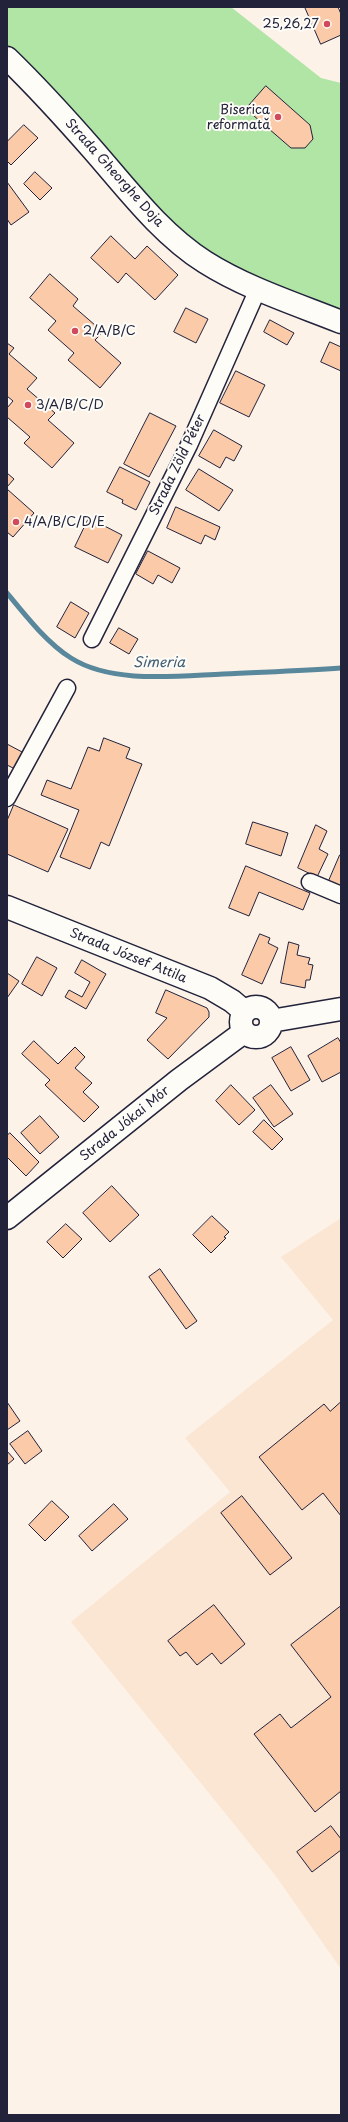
<!DOCTYPE html>
<meta charset="utf-8">
<style>
body{margin:0}
#map{position:relative;width:348px;height:2122px;overflow:hidden;background:#fcf2e7;font-family:"Playpen Sans",sans-serif}
canvas{display:block}
.frame{position:absolute;inset:0;border:8px solid #22223b;pointer-events:none}
</style>
<div id="map">
<canvas width="348" height="2122"></canvas>
<div class="frame"></div>
</div>
<script>
const context = document.querySelector('canvas').getContext('2d');
context.lineJoin = 'round';
function paint(path, color) { context.fillStyle = color; context.fill(path, 'evenodd'); }
function trace(path, color, width, dash) { context.strokeStyle = color; context.lineWidth = width; context.lineCap = dash ? 'butt' : 'round'; context.setLineDash(dash || []); context.stroke(path); }
function drawText(font, color, halo, rows, align = 'center') {
  context.font = font + ' "Playpen Sans",sans-serif'; context.lineWidth = 4; context.setLineDash([]); context.textBaseline = 'middle'; context.strokeStyle = halo; context.fillStyle = color; for (const [text, x, y, turn = 0] of rows) {
    context.save(); context.translate(x, y); context.rotate((+turn || 0) * Math.PI / 180); context.textAlign = isNaN(turn) ? turn : align; if (halo) context.strokeText(text, 0, 0); context.fillText(text, 0, 0); context.restore();
  }
}
const built = new Path2D(`
 M 341,1218 L 341,1969 L 275,1875 L 71,1622 L 230,1492 L 185,1438 L 333,1320 L 281,1257 Z`);
const green = new Path2D(`
 M 7,7 L 231,7 L 321,78 L 341,83 L 341,322 L 223,272 L 7,58 Z`);
const stream = new Path2D(`
 M 7,593 C 25,615 47,643 71,658 C 112,684 176,676 223,674 C 262,672 302,671 341,668`);
const building = new Path2D(`
 M 305,7 L 338,7 L 341,14 L 341,35 L 321,44 Z
 M 266,86 L 310,125 L 313,139 L 305,148 L 291,148 L 246,109 Z
 M 24,125 L 38,138 L 11,165 L 7,161 L 7,142 Z
 M 35,172 L 52,188 L 40,200 L 24,184 Z
 M 7,182 L 29,212 L 11,225 L 7,219 Z
 M 111,236 L 135,259 L 147,246 L 178,275 L 155,300 L 126,273 L 118,283 L 91,258 Z
 M 50,274 L 78,299 L 73,306 L 103,332 L 95,340 L 121,363 L 100,388 L 68,360 L 74,353 L 48,330 L 56,321 L 30,298 Z
 M 186,308 L 208,319 L 196,343 L 174,332 Z
 M 270,320 L 294,333 L 287,345 L 264,332 Z
 M 330,342 L 341,347 L 341,371 L 321,362 Z
 M 7,343 L 14,348 L 9,354 L 37,378 L 27,389 L 55,413 L 48,420 L 74,443 L 52,468 L 24,443 L 30,437 L 7,417 L 7,408 L 13,401 L 7,396 Z
 M 236,371 L 265,385 L 249,417 L 220,403 Z
 M 150,413 L 176,426 L 149,477 L 124,464 Z
 M 214,430 L 242,446 L 234,461 L 226,457 L 220,468 L 199,456 Z
 M 120,467 L 150,482 L 136,510 L 122,503 L 123,500 L 107,492 Z
 M 199,469 L 233,490 L 219,511 L 186,490 Z
 M 7,473 L 14,479 L 7,487 Z
 M 7,489 L 34,513 L 13,537 L 7,532 Z
 M 176,507 L 220,527 L 215,540 L 205,535 L 201,544 L 167,528 Z
 M 89,518 L 122,535 L 108,563 L 75,547 Z
 M 148,551 L 180,568 L 172,583 L 158,575 L 153,584 L 136,574 Z
 M 71,602 L 89,613 L 75,638 L 57,627 Z
 M 119,628 L 138,639 L 129,654 L 110,643 Z
 M 104,738 L 130,748 L 126,758 L 142,764 L 109,846 L 101,842 L 90,869 L 60,857 L 79,810 L 41,795 L 47,780 L 71,789 L 88,747 L 99,751 Z
 M 7,744 L 24,753 L 15,769 L 7,765 Z
 M 14,805 L 68,829 L 48,872 L 7,854 L 7,821 Z
 M 253,822 L 288,833 L 281,856 L 246,844 Z
 M 316,825 L 327,831 L 319,849 L 328,854 L 317,877 L 298,868 Z
 M 340,855 L 341,855 L 341,888 L 328,883 Z
 M 246,866 L 310,893 L 303,910 L 259,892 L 249,916 L 229,908 Z
 M 260,934 L 270,938 L 268,943 L 278,948 L 262,984 L 242,975 Z
 M 289,942 L 299,945 L 297,955 L 310,958 L 308,964 L 313,965 L 310,980 L 306,980 L 305,988 L 281,983 Z
 M 37,957 L 57,968 L 42,996 L 22,984 Z
 M 82,960 L 106,974 L 86,1009 L 65,997 L 69,990 L 82,997 L 90,982 L 75,973 Z
 M 7,973 L 19,981 L 7,998 Z
 M 166,990 L 207,1008 L 209,1012 L 209,1017 L 168,1059 L 147,1040 L 167,1018 L 156,1013 Z
 M 338,1038 L 341,1043 L 341,1072 L 322,1082 L 308,1056 Z
 M 34,1041 L 58,1064 L 75,1047 L 85,1057 L 75,1068 L 92,1083 L 83,1092 L 99,1107 L 84,1122 L 45,1085 L 50,1080 L 22,1054 Z
 M 291,1047 L 310,1080 L 291,1091 L 272,1058 Z
 M 231,1085 L 255,1110 L 239,1125 L 216,1101 Z
 M 271,1085 L 293,1114 L 274,1127 L 253,1098 Z
 M 40,1116 L 59,1137 L 40,1154 L 21,1133 Z
 M 264,1120 L 283,1139 L 272,1150 L 253,1132 Z
 M 10,1133 L 39,1162 L 26,1176 L 7,1157 L 7,1136 Z
 M 112,1186 L 139,1215 L 110,1242 L 83,1213 Z
 M 212,1216 L 229,1232 L 224,1237 L 226,1238 L 211,1253 L 193,1235 Z
 M 66,1224 L 82,1239 L 63,1258 L 47,1242 Z
 M 160,1269 L 197,1321 L 186,1329 L 149,1277 Z
 M 7,1402 L 20,1421 L 7,1430 Z
 M 341,1402 L 341,1516 L 323,1493 L 302,1510 L 259,1457 L 324,1404 L 330,1411 Z
 M 28,1431 L 42,1451 L 25,1464 L 10,1444 Z
 M 7,1451 L 14,1459 L 7,1465 Z
 M 242,1496 L 292,1558 L 270,1575 L 221,1513 Z
 M 52,1501 L 69,1517 L 45,1541 L 29,1525 Z
 M 114,1504 L 128,1519 L 92,1551 L 79,1536 Z
 M 214,1605 L 245,1644 L 221,1664 L 212,1653 L 197,1665 L 186,1652 L 180,1656 L 168,1641 Z
 M 341,1606 L 341,1791 L 315,1812 L 254,1734 L 280,1714 L 291,1728 L 331,1697 L 291,1645 Z
 M 331,1826 L 341,1839 L 341,1850 L 312,1872 L 297,1852 Z`);
const street = new Path2D(`
 M 92,639 L 189,445 L 258,289
 M 7,798 L 67,688
 M 310,882 L 341,895`);
const secondary = new Path2D(`
 M 7,58 C 38,88 66,119 94,151 C 128,190 161,234 205,262 C 246,288 296,304 341,322
 M 7,1218 L 179,1080 L 244,1032`);
const primary = new Path2D(`
 M 7,907 L 210,988 L 232,1001 L 245,1012
 M241 1022a15 15 0 1 1 30 0a15 15 0 1 1-30 0Z
 M 271,1021 L 341,1009`);
const markers = [
 [327,24,4,"#d1495b"],
 [278,117,4,"#d1495b"],
 [75,331,4,"#d1495b"],
 [28,405,4,"#d1495b"],
 [16,522,4,"#d1495b"]
];
const poiNames = [
 ["25,26,27",319,24,"right"],
 ["Biserica",270,110,"right"],
 ["reformată",270,125,"right"],
 ["2/A/B/C",83,331],
 ["3/A/B/C/D",36,405],
 ["4/A/B/C/D/E",24,522]
];
const streetNames = [
 ["Strada Gheorghe Doja",114,173,48],
 ["Strada Zöld Péter",178,465,-64],
 ["Strada József Attila",128,956,22],
 ["Strada Jókai Mór",125,1124,-39]
];
const waterNames = [
 ["Simeria",159,663]
];
paint(built, '#fbe6d4');
paint(green, '#b1e5a6');
trace(stream, '#59879c', 5);
paint(building, '#facaa9');
trace(building, '#22223b', 1);
trace(street, '#22223b', 19);
trace(secondary, '#22223b', 25);
trace(primary, '#22223b', 25);
trace(street, '#fdfcf7', 16);
trace(secondary, '#fdfcf7', 22);
trace(primary, '#fdfcf7', 22);
for (const [x, y, r, color] of markers) { const dot = new Path2D(); dot.arc(x, y, r, 0, 2 * Math.PI); context.fillStyle = color; context.fill(dot); trace(dot, '#fdfcf7', 1.5); }
drawText('13px', '#22223b', '#fdfcf7', poiNames, 'left');
drawText('13px', '#22223b', '#fdfcf7', streetNames);
drawText('italic 14px', '#425d74', '#fdfcf7', waterNames);
</script>
